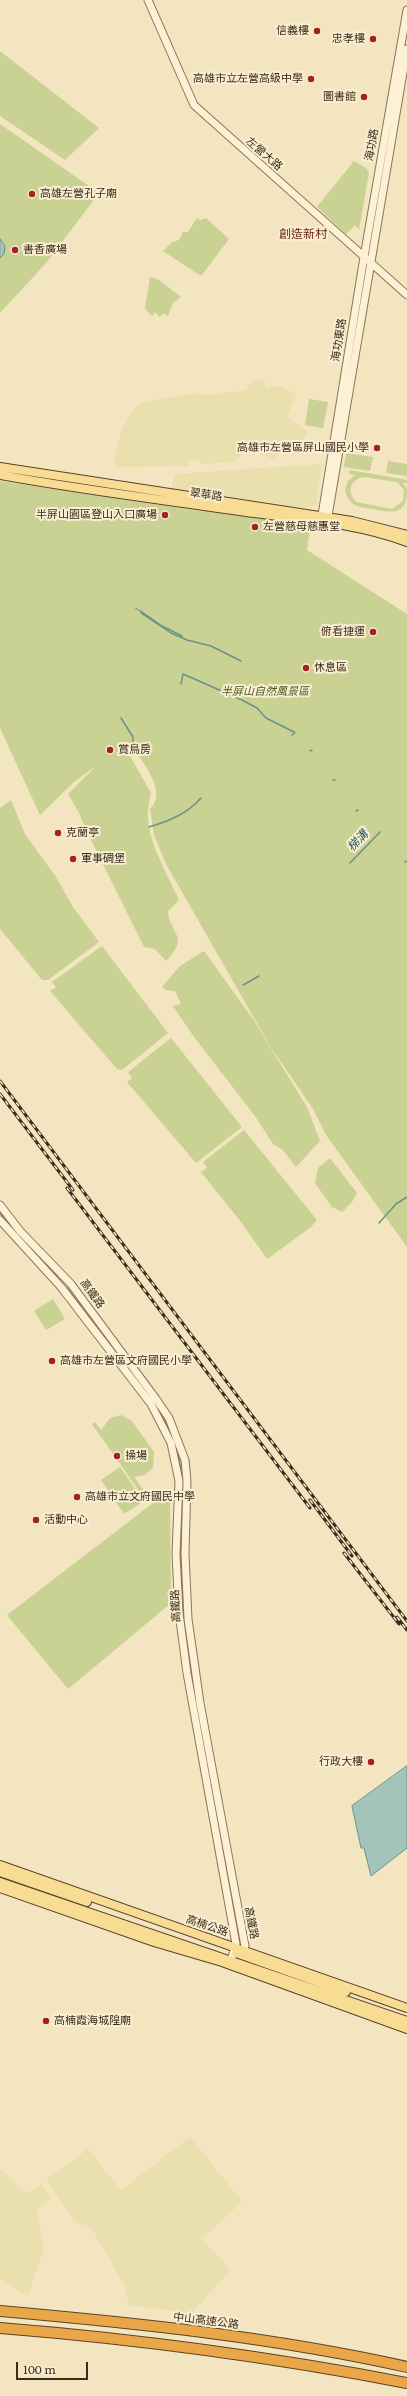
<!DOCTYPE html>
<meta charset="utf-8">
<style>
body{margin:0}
#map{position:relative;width:407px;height:2396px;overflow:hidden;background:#f2e5c0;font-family:Literata,serif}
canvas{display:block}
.scale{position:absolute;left:16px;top:2362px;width:72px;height:18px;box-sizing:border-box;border:2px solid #3c2c1c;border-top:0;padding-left:5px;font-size:12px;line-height:14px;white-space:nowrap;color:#3c2c1c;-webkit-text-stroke:3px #f9eed1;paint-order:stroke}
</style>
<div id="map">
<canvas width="407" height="2396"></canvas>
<div class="scale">100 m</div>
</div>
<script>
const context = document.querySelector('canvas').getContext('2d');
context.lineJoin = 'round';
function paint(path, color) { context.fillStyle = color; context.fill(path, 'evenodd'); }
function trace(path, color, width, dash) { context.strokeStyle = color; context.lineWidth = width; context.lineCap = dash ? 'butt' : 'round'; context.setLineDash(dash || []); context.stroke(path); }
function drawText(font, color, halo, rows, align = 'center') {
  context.font = font + ' Literata,"Noto Sans TC",serif'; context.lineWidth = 4; context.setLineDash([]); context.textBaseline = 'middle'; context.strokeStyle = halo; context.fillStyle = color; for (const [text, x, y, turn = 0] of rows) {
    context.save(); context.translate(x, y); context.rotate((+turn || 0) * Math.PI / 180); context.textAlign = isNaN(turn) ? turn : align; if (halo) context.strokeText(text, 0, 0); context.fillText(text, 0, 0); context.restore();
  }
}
const farmland = new Path2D(`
 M 264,379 L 266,388 L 279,386 L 297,395 L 287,416 L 308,432 L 296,453 L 281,447 L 274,459 L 245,448 L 235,462 L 200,464 L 198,459 L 189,460 L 189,466 L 116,467 L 114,459 L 122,429 L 137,405 L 148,401 L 190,394 L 210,395 L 246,390 L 252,381 Z
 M 322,464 L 316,504 L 308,508 L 172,489 L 174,474 Z
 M 190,2137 L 242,2202 L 201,2239 L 231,2269 L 192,2313 L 129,2305 L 124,2285 L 91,2227 L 75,2222 L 46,2180 L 88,2149 L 121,2190 Z
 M 2,2169 L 27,2194 L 41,2184 L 51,2198 L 37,2208 L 44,2249 L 28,2294 L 23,2294 L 0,2279 L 0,2171 Z`);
const green = new Path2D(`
 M 0,51 L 99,128 L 65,160 L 0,116 Z
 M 0,124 L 99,193 L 47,262 L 0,313 Z
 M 354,161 L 366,168 L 369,173 L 359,230 L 355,225 L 346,234 L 317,207 Z
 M 197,218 L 200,220 L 206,218 L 229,239 L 201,276 L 163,251 L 172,242 L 179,240 L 183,232 L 188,232 Z
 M 150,277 L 159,280 L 181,297 L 173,303 L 168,316 L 163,313 L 160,317 L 155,312 L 152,316 L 145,309 Z
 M 309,399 L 328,402 L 323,428 L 305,425 Z
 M 346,453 L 373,457 L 370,471 L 344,467 Z
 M 388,461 L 407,464 L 407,476 L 386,473 Z
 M 350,470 L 407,480 L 407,483 L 403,483 L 407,489 C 407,515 394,513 373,509 C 368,508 360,508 355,505 C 349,502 346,495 345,489 L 348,481 L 355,475 L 349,474 ZM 363,477 L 397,482 L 404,490 L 403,501 L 392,509 L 356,502 C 347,492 349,481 363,477 Z
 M 0,481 L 187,509 L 309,522 L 310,529 L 307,550 L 407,614 L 407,1247 L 326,1135 L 313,1109 L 270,1046 L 166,864 L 154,835 L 150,809 C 169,792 141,760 130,744 L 125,747 L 151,793 C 139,830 164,866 179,900 L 168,911 C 169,933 191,936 166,961 L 155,949 L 144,947 L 88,834 L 79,813 L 68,794 L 95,767 L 75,781 L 40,815 L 0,728 Z
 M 11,800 L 25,834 L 56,877 L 73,907 L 99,942 L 48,980 L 42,980 L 0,929 L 0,808 Z
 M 102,946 L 168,1033 L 122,1070 L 117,1069 L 50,991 L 56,987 L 52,982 Z
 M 204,951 L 253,1019 L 307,1107 L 320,1141 L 296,1167 L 282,1149 L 273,1144 L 255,1116 L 194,1037 L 173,1006 L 181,1004 L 175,991 L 166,990 L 162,987 L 180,966 Z
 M 171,1038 L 242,1127 L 196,1163 L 127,1082 L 132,1078 L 128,1072 Z
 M 244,1130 L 317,1220 L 311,1227 L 267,1259 L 241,1222 L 201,1172 L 207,1168 L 203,1162 Z
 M 330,1158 L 357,1193 L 352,1202 L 342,1212 L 332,1207 L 315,1183 L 318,1168 Z
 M 53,1299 L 65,1319 L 46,1330 L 34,1311 Z
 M 121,1415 L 132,1421 L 154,1452 L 153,1468 L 145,1475 L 134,1477 L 147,1495 L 144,1498 L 92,1424 L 95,1422 L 101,1430 L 110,1418 Z
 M 120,1467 L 144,1501 L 124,1514 L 101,1480 Z
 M 170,1490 L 171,1603 L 68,1689 L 7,1615 Z`);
const water = new Path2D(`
 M 0,239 L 5,246 L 4,254 L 0,258 Z
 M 407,1766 L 407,1848 L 371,1876 L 364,1848 L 361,1848 L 352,1806 Z`);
const stream = new Path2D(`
 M 136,609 L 137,609
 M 139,610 L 162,626 L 182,636
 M 141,613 L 171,633 L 187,640 L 211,646 L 241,661
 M 181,684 L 183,674 L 242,700 L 257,708 L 266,718 L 294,732
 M 121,718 L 133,737 L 133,745 L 128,750
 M 292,735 L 295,733
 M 310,751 L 312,750
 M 333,780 L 335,780
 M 356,811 L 358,810
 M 149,827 C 169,821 187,814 201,798
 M 405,862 L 407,861
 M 350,863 L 380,832
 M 243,985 L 259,976
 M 0,1213 L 16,1232
 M 379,1223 L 396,1204 L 407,1197
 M 22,1239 L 49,1266
 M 66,1287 L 81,1306
 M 86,1314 L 113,1349
 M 155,1404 L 170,1430
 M 178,1451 L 183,1484`);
const minor = new Path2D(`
 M 148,0 L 194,105 L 407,295
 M 321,521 L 364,257 L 407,10
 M 327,522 L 407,49
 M 0,1205 L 20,1231 L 71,1284 L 156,1399 L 169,1418 L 185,1460 L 187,1481 L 185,1554 L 188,1619 L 200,1703 L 245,1946 L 242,1955
 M 0,1220 L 61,1287 L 151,1404 L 171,1443 L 179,1481 L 176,1554 L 179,1613 L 187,1673 L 236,1944 L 231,1960 L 233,1965`);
const major = new Path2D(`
 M 0,467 L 352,521 L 407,535
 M 0,475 C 82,490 164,500 246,512 C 299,519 357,523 407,542
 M 0,1865 L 407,2008
 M 0,1872 L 87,1902
 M 0,1882 L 407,2021
 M 0,1888 L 154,1942 L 222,1962 L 407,2029
 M 236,1953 L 346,1992`);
const highway = new Path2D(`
 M 0,2311 C 136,2323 273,2337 407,2367
 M 0,2328 C 137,2339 272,2357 407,2383`);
const rail = new Path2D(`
 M 0,1081 L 407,1621
 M 0,1094 L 73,1190
 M 67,1188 L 310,1508
 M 310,1500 L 352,1556
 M 344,1553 L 399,1624
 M 397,1617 L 407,1630`);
const markers = [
 [317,31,4,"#a32220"],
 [373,39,4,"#a32220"],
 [311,79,4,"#a32220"],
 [364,97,4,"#a32220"],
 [32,194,4,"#a32220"],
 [15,250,4,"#a32220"],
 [377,448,4,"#a32220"],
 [165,515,4,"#a32220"],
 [255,527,4,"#a32220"],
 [373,632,4,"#a32220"],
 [306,668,4,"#a32220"],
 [110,750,4,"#a32220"],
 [58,833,4,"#a32220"],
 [73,859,4,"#a32220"],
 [52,1361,4,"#a32220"],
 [117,1456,4,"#a32220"],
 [77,1497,4,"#a32220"],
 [36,1520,4,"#a32220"],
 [371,1762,4,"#a32220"],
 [46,2021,4,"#a32220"]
];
const poiNames = [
 ["信義樓",309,31,"right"],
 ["忠孝樓",365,39,"right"],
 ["高雄市立左營高級中學",303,79,"right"],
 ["圖書館",356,97,"right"],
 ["高雄左營孔子廟",40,194],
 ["書香廣場",23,250],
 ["高雄市左營區屏山國民小學",369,448,"right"],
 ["半屏山園區登山入口廣場",157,515,"right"],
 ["左營慈母慈惠堂",263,527],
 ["俯看捷運",365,632,"right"],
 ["休息區",314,668],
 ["賞鳥房",118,750],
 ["克蘭亭",66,833],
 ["軍事碉堡",81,859],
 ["高雄市左營區文府國民小學",60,1361],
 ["操場",125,1456],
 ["高雄市立文府國民中學",85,1497],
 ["活動中心",44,1520],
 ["行政大樓",363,1762,"right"],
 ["高楠霞海城隍廟",54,2021]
];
const streetNames = [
 ["海功路",372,145,-80],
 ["左營大路",264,154,41],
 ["海功東路",339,340,-81],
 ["翠華路",206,495,8],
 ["高鐵路",92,1294,54],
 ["高鐵路",176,1606,-93],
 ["高鐵路",251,1923,79],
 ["高楠公路",207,1926,19],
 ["中山高速公路",206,2321,7]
];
const parkNames = [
 ["半屏山自然風景區",265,692]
];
const neighbourhoodNames = [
 ["創造新村",303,234]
];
const waterNames = [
 ["梯溝",358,841,-46]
];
paint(farmland, '#e9e0ad');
paint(green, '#c9d193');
paint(water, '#a4c4bb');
trace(water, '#69938a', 1);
trace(stream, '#69938a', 1.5);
trace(minor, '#8e7556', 9);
trace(major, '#5b422b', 10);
trace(highway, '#5b422b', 12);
trace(minor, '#fcf1d5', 7);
trace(major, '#f9dc94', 8);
trace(highway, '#eaa749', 10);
trace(rail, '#3c2c1c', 3);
trace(rail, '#f9eed1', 1.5, [4.5]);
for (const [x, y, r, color] of markers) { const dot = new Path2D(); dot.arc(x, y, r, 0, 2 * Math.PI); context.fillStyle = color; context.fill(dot); trace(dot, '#f9eed1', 1.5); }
drawText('11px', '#3c2c1c', '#f9eed1', poiNames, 'left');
drawText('11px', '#3c2c1c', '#f9eed1', streetNames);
drawText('italic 11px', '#4a5a21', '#f9eed1', parkNames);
drawText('12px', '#6d2b17', '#f9eed1', neighbourhoodNames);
drawText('italic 12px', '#2a5d5b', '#f9eed1', waterNames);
</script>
